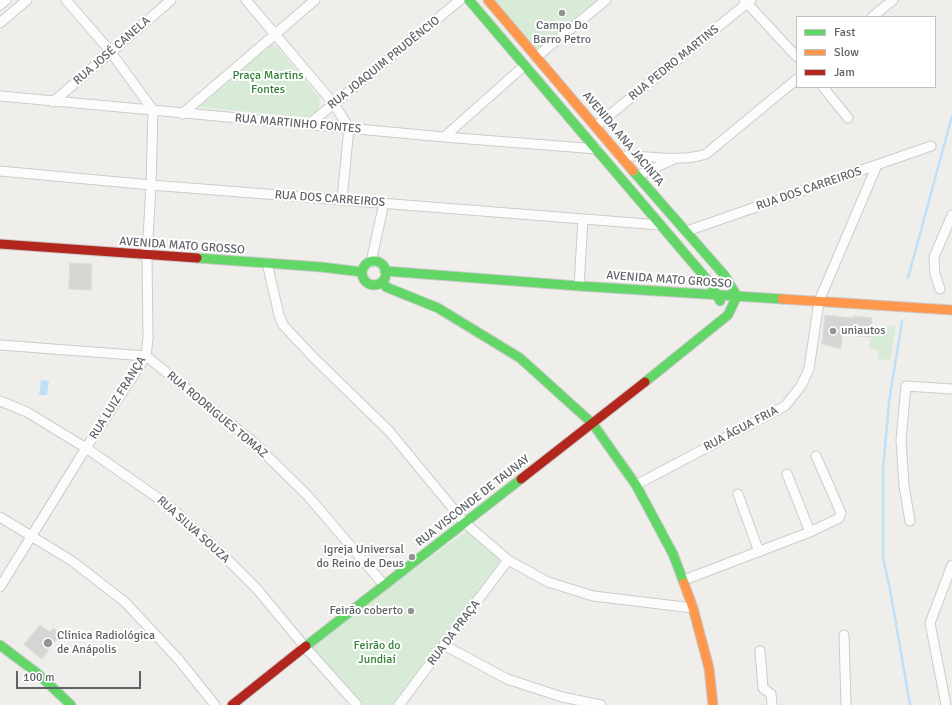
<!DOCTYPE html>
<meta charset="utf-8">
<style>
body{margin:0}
#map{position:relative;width:952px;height:705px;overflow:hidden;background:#efeeea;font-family:Signika,sans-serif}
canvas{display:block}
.legend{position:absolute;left:796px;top:16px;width:140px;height:72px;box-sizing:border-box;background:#fff;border:1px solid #bfc1c3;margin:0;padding:5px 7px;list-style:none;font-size:12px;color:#5f6368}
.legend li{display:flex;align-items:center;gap:8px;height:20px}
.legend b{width:20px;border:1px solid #bfc1c3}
.scale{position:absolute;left:16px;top:671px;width:125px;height:18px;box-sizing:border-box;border:2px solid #5f6368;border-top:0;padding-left:5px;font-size:12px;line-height:14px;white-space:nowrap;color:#5f6368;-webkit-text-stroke:3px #fff;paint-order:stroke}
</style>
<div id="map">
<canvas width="952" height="705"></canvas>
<ul class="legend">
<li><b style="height:5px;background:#63d668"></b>Fast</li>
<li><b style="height:5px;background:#ff974d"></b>Slow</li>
<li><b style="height:5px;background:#b3261e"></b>Jam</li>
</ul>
<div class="scale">100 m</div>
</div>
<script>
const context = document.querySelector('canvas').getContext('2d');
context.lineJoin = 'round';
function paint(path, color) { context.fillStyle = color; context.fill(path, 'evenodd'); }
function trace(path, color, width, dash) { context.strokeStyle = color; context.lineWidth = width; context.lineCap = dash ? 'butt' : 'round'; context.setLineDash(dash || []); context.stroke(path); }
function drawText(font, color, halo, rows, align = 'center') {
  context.font = font + ' Signika,sans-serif'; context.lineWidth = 4; context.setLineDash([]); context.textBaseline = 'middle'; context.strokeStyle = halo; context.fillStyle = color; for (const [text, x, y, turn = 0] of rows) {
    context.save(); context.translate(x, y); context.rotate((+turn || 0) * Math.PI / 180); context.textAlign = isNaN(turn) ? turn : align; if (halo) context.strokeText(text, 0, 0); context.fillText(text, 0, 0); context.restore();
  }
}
const green = new Path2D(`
 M 492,0 L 598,0 L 535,54 Z
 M 272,43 L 276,46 L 319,97 L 320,104 L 316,113 L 306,117 L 206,108 L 198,106 Z
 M 887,325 L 896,326 L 890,360 L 878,359 L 878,350 L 869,348 L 871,337 L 884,333 Z
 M 468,530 L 507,560 L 396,705 L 363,705 L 305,648 Z`);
const water = new Path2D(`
 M 41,380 L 49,381 L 47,395 L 39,395 Z`);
const stream = new Path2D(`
 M 908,278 L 952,116
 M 902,321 L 889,402 L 883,469 L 883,558 L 890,589 L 910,705`);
const building = new Path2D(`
 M 70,263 L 92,264 L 91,290 L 69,289 Z
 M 825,315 L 853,318 L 853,316 L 872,318 L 871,337 L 842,335 L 841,349 L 822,344 Z
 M 40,625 L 50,632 L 53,628 L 61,634 L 42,659 L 24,645 Z`);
const street = new Path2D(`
 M 246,0 L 334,104 L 349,128 L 342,199
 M 744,0 L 797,57
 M 0,5 L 6,0
 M 872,17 L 893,0
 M 0,23 L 27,0
 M 536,57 L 606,0
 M 823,87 L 848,118
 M 0,96 L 444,137 L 597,149
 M 53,102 L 171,0
 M 182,114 L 315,0
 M 308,125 L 460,0
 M 596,126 L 751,0
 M 444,137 L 524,66
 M 621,156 C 650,155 678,163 706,154 L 797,79
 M 0,171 L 151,185 L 660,225
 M 637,176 L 672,160
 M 687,231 L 931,146
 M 371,262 L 384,203
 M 267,263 L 279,315 L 283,325 L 314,358 L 389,431 L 465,523 L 508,560 L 548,582 L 593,596 L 693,608
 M 579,286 L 583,219
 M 940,289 L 935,274 L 934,257 L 952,215
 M 0,345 L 146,356 L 251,440 L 308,496 L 384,585
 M 0,401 L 27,412 L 86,448 L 168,505 L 219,551 L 257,589 L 305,647 L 357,705
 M 787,474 L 810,532
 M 636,485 L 785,406 L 801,386 L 809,369 L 819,301 L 877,165
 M 738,494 L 759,552
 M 0,517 L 72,561 L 125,602 L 179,660 L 215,705
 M 910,521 L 904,486 L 901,440 L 906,386 L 952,389
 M 684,580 L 810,532 L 839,518 L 841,513 L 816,456
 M 0,587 L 86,448 L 146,356 L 148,338 L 147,256 L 151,185 L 153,110 L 110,51 L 66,0
 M 844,635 L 846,705
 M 444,645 L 507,679 L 562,697 L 601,705
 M 760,651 L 763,688 L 771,694 L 772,705
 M 399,705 L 508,560
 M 946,705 L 930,623 L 952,565`);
const fast = new Path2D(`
 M 469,0 L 704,276 L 712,286 L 720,301
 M 633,171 L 725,276 L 737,296 L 728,315 L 645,382
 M 197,258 L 321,267 L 362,272
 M362 273a12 12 0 1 1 24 0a12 12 0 1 1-24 0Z
 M 385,271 L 579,286 L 782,299
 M 383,281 L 386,287 L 438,308 L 520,358 L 593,424 L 636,485 L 673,554 L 684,583
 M 0,645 L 37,673 L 71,705
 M 306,646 L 521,479`);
const slow = new Path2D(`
 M 488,0 L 633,171
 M 782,299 L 952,310
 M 684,583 L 693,608 L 709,668 L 713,705`);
const jam = new Path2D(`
 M 0,244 L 197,258
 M 521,479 L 645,382
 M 232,705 L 306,646`);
const markers = [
 [562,13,4,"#919496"],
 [833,331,4,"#919496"],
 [412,557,4,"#919496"],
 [411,611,4,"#919496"],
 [48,643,5,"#919496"]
];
const poiNames = [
 ["Campo Do",562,26,"center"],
 ["Barro Petro",562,40,"center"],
 ["uniautos",841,331],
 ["Igreja Universal",404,550,"right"],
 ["do Reino de Deus",404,564,"right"],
 ["Feirão coberto",403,611,"right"],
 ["Clínica Radiológica",57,636],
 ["de Anápolis",57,650]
];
const streetNames = [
 ["RUA JOSÉ CANELA",112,51,-41],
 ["RUA JOAQUIM PRUDÊNCIO",384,63,-39],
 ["RUA PEDRO MARTINS",674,63,-39],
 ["RUA MARTINHO FONTES",298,124,5],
 ["AVENIDA ANA JACINTA",623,139,50],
 ["RUA DOS CARREIROS",809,189,-19],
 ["RUA DOS CARREIROS",330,199,4],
 ["AVENIDA MATO GROSSO",182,246,4],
 ["AVENIDA MATO GROSSO",669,280,4],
 ["RUA LUIZ FRANÇA",118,398,-58],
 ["RUA RODRIGUES TOMAZ",217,415,40],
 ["RUA ÁGUA FRIA",741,429,-28],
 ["RUA VISCONDE DE TAUNAY",473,501,-38],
 ["RUA SILVA SOUZA",193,530,42],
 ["RUA DA PRAÇA",454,633,-53]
];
const parkNames = [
 ["Praça Martins",268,76],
 ["Fontes",268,90],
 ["Feirão do",377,646],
 ["Jundiaí",377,660]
];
paint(green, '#d8ebd6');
paint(water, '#bfe0f9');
trace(stream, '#bfe0f9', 2.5);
paint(building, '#d6d5d3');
trace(building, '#deddd9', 1);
trace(street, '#cbcccc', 11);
trace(fast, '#cacacb', 11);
trace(slow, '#cacacb', 11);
trace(jam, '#cacacb', 11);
trace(street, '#fdfcfc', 9);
trace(fast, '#63d668', 9);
trace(slow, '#ff974d', 9);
trace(jam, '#b3261e', 9);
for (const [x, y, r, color] of markers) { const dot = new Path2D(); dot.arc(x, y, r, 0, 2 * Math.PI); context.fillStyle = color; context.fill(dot); trace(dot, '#fff', 1.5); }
drawText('12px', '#5f6368', '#fff', poiNames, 'left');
drawText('12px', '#5f6368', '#fff', streetNames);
drawText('12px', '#348238', '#fff', parkNames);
</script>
